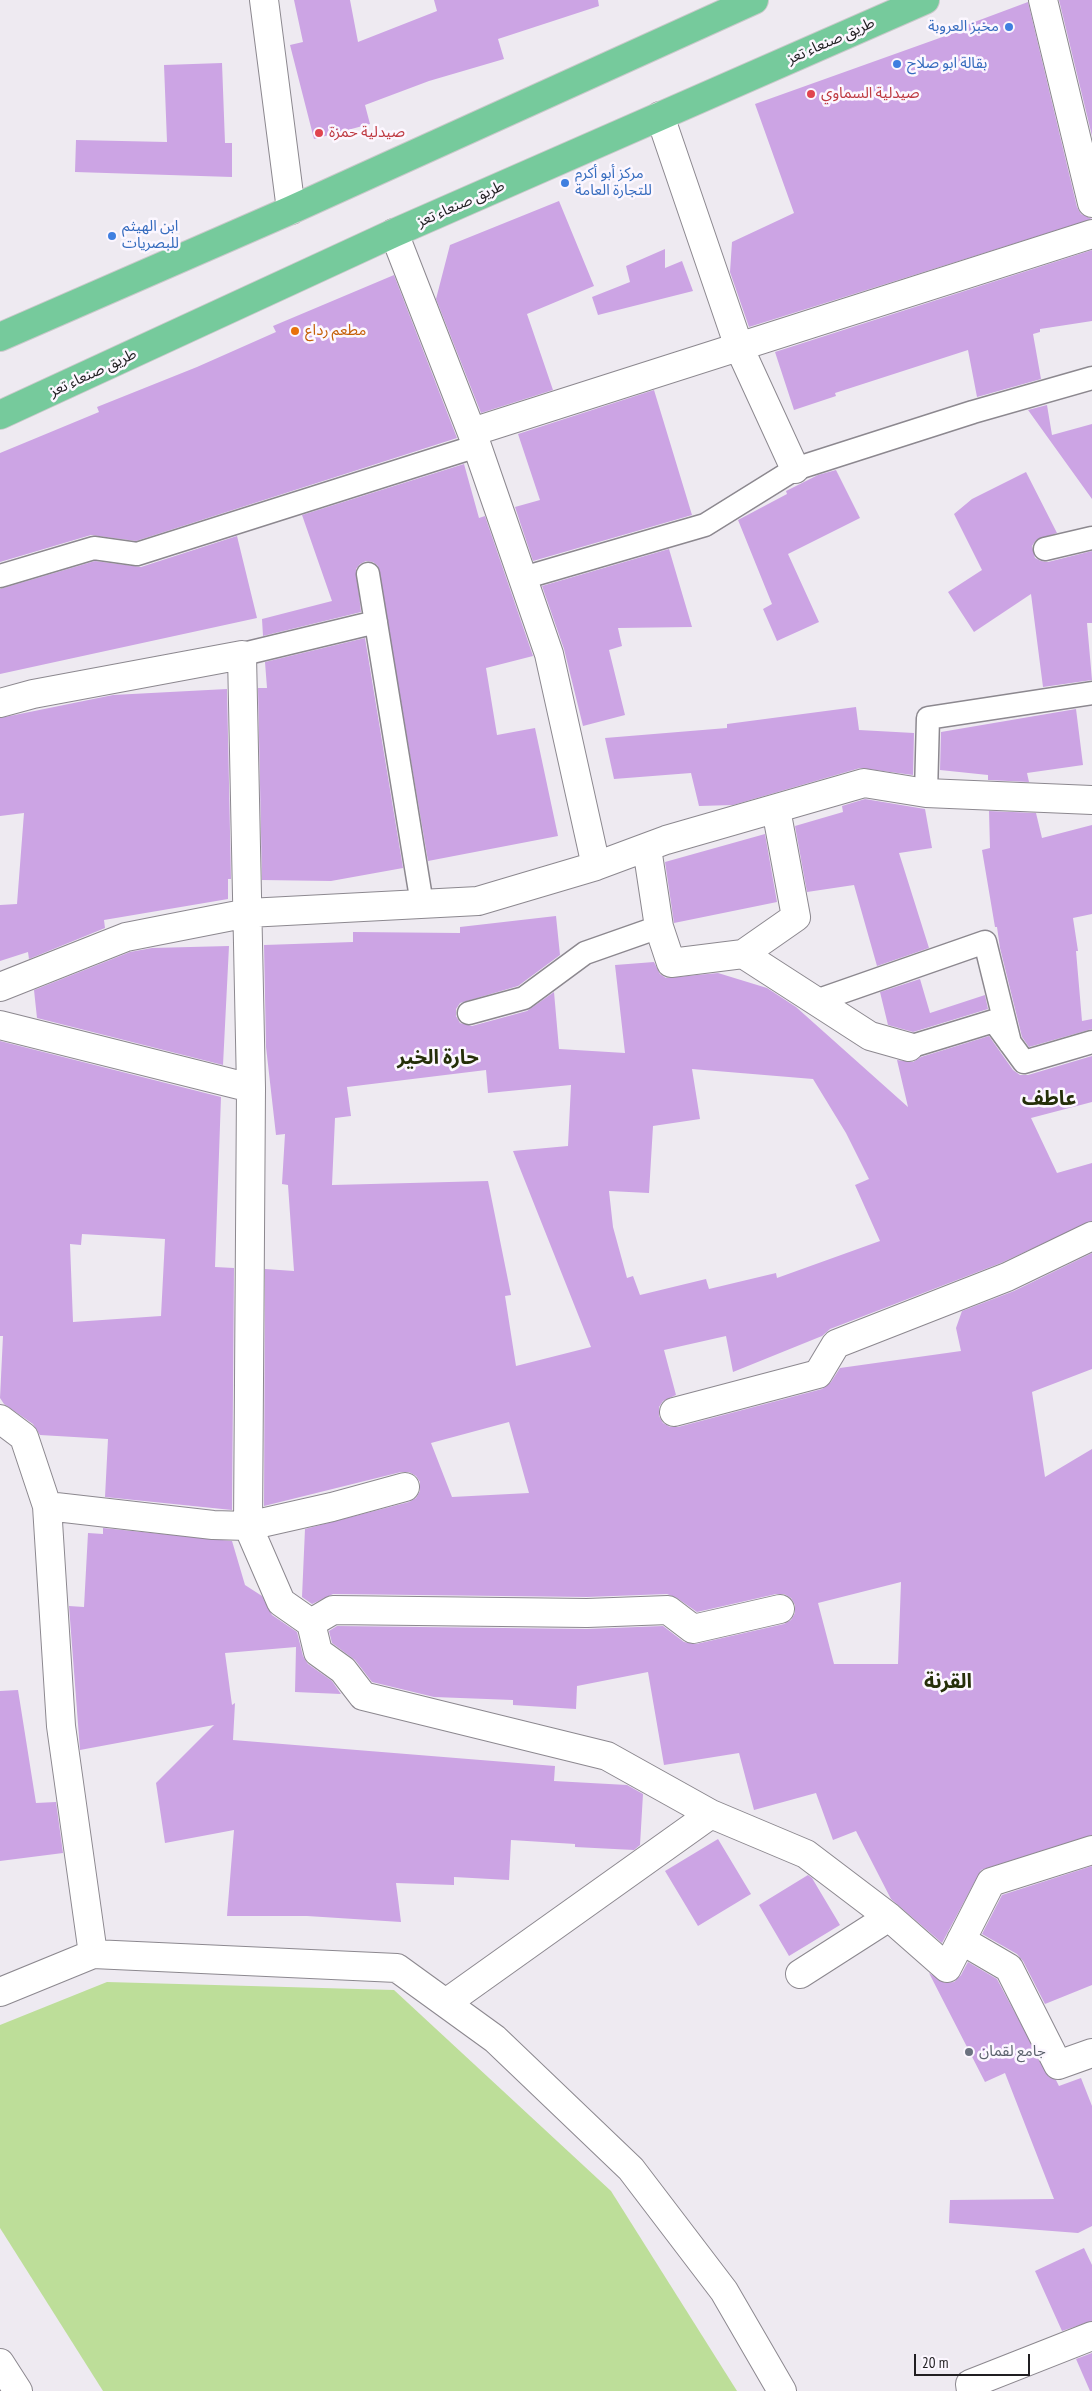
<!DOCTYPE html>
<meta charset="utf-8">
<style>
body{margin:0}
#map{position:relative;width:1092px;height:2391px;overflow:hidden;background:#eeeaf1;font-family:"PT Sans Narrow",sans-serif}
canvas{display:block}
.scale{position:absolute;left:914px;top:2354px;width:116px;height:22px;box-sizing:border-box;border:2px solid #201e21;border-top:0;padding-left:6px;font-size:15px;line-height:18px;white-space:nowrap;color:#201e21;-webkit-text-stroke:4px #fcf7ff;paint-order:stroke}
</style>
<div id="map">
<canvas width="1092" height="2391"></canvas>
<div class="scale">20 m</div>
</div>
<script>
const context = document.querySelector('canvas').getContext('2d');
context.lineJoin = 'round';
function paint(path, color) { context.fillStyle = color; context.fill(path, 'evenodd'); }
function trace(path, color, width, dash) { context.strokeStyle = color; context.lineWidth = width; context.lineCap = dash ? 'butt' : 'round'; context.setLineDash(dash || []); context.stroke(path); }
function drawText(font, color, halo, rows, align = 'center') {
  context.font = font + ' "PT Sans Narrow","Noto Sans Arabic",sans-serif'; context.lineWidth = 5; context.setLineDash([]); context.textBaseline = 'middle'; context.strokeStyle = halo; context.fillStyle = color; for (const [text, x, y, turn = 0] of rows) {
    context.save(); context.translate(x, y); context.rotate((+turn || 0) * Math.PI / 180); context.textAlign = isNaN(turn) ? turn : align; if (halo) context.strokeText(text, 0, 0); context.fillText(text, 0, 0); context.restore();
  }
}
const green = new Path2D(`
 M 107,1982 L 394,1990 L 611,2191 L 737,2391 L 103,2391 L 0,2228 L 0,2025 Z`);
const building = new Path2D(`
 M 294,0 L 350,0 L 358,42 L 437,11 L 434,0 L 598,0 L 599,6 L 498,39 L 504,59 L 429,81 L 365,105 L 370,124 L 314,139 L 290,45 L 303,42 Z
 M 1059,0 L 1092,0 L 1092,136 Z
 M 1028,2 L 1077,207 L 1081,214 L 1092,219 L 749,327 L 730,272 L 732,242 L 794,213 L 755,104 L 962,30 L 961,27 Z
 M 222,63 L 225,143 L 232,143 L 232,177 L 75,172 L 76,140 L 167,142 L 164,65 Z
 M 559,201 L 594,286 L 527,314 L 553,390 L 481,413 L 436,299 L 450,245 Z
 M 665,249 L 665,268 L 682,261 L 693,291 L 598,315 L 592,297 L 630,282 L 626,266 Z
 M 1092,250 L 1092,321 L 1040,329 L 1040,332 L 1033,334 L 1041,379 L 977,397 L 968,350 L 835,393 L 836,396 L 794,410 L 775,352 Z
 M 394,275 L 457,438 L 136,541 L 91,535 L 0,562 L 0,453 L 99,412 L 97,407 L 197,367 L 276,332 L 273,326 Z
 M 654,390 L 692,515 L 533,561 L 515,507 L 540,500 L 518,434 Z
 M 1047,405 L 1052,435 L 1092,424 L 1092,499 L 1028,410 Z
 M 464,464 L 479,518 L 485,516 L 533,656 L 486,668 L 497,735 L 535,728 L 558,836 L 428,861 L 378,566 L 373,562 L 366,561 L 360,564 L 356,569 L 361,612 L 263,636 L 262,619 L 332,601 L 302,515 Z
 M 836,470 L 860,518 L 788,554 L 819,622 L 777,641 L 763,609 L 772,604 L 738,520 L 787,494 L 786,491 L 818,475 Z
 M 1026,472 L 1057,533 L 1036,540 L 1032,546 L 1035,558 L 1041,561 L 1048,562 L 1092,551 L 1092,623 L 1087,623 L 1092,680 L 1043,687 L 1031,594 L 974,632 L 948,592 L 982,570 L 954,514 L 972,499 Z
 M 237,536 L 257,618 L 0,674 L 0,589 L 95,561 L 141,567 Z
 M 669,549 L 692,627 L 618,628 L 622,646 L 609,650 L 625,715 L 583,726 L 564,649 L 542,586 Z
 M 365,638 L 403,868 L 331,881 L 262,880 L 258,688 L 267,688 L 265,662 Z
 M 227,689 L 231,879 L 228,879 L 228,899 L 104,920 L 105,928 L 29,959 L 28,952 L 0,961 L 0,905 L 17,904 L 24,813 L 0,816 L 0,718 L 113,695 Z
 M 856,707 L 859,730 L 914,733 L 913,775 L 860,768 L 733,805 L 699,806 L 691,773 L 614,779 L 605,738 L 727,728 L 727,724 Z
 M 1076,709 L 1083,765 L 1027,773 L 1029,782 L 988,780 L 988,775 L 940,770 L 941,732 Z
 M 865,799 L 925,809 L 932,848 L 899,853 L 929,948 L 877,966 L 854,885 L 807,892 L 795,826 L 843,812 L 842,806 Z
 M 989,811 L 1036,813 L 1042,838 L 1092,825 L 1092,914 L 1073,918 L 1078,951 L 1076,951 L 1082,1021 L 1092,1019 L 1092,1029 L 1029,1047 L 1022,1037 L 1000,948 L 997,927 L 995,927 L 982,850 L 990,848 Z
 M 765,834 L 777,902 L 674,923 L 665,862 Z
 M 556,916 L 560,955 L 518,986 L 460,1003 L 456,1009 L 456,1016 L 460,1023 L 472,1026 L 527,1011 L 554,992 L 559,1049 L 625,1053 L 615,965 L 654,962 L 660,974 L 666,978 L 718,973 L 767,988 L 796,1007 L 908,1107 L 897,1060 L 913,1062 L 921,1057 L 989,1036 L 1013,1070 L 1020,1075 L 1028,1075 L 1092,1056 L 1092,1102 L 1031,1118 L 1057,1173 L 1092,1163 L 1092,1221 L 1001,1263 L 830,1329 L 822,1336 L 733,1372 L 726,1336 L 664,1350 L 676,1395 L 663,1401 L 659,1407 L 659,1416 L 663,1423 L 670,1427 L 678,1427 L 822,1389 L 831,1382 L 840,1368 L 961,1351 L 956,1328 L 962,1311 L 1014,1291 L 1092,1253 L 1092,1369 L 1032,1392 L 1045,1477 L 1092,1449 L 1092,1835 L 981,1870 L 942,1943 L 891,1899 L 856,1831 L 833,1840 L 816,1793 L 754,1810 L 739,1753 L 664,1765 L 648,1672 L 577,1686 L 576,1709 L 513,1705 L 513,1700 L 434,1697 L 372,1682 L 355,1660 L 332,1643 L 329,1631 L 337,1626 L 587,1629 L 663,1626 L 684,1642 L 696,1644 L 784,1624 L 791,1620 L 795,1613 L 795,1605 L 791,1598 L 784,1594 L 776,1594 L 697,1612 L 677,1598 L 667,1594 L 587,1597 L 333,1594 L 312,1604 L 302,1597 L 305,1529 L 409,1502 L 416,1498 L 420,1491 L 420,1482 L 416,1476 L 409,1472 L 401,1472 L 264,1506 L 265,1269 L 294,1271 L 288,1185 L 282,1184 L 285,1134 L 276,1135 L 266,1047 L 264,945 L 353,942 L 353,932 L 460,933 L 460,927 ZM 692,1069 L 813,1079 L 846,1133 L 869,1179 L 855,1185 L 880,1241 L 777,1278 L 776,1273 L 709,1289 L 706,1279 L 640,1295 L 633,1276 L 627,1278 L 613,1227 L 609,1191 L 649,1193 L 653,1126 L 700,1119 ZM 486,1070 L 488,1093 L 571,1085 L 568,1146 L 513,1151 L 591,1347 L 516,1366 L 505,1296 L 511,1295 L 488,1181 L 332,1185 L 335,1118 L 351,1116 L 347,1087 ZM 509,1422 L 529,1493 L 452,1497 L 431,1443 ZM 901,1582 L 898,1664 L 834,1664 L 818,1603 Z
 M 229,946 L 223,1065 L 37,1018 L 34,990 L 130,952 L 152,948 Z
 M 920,979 L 930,1013 L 985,995 L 988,1009 L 913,1032 L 888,1025 L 880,992 Z
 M 0,1041 L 221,1097 L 215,1267 L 234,1268 L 232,1510 L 105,1497 L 108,1439 L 40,1435 L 33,1424 L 4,1404 L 0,1398 L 3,1336 L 0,1336 ZM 82,1234 L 165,1239 L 161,1316 L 73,1322 L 70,1244 L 81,1245 Z
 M 103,1528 L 232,1541 L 245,1585 L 262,1596 L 272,1615 L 297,1632 L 303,1656 L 308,1664 L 332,1681 L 341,1694 L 295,1692 L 296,1647 L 225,1653 L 232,1705 L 235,1703 L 233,1740 L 555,1766 L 554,1781 L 627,1785 L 643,1794 L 640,1845 L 634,1850 L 575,1847 L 575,1844 L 511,1840 L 509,1880 L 454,1877 L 454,1885 L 396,1883 L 401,1922 L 307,1916 L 227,1916 L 234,1830 L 165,1843 L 156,1783 L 214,1725 L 80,1750 L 69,1606 L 84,1607 L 88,1533 L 103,1534 Z
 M 18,1690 L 36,1803 L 56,1802 L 63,1853 L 0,1861 L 0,1691 Z
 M 718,1839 L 751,1894 L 698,1926 L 665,1871 Z
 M 1092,1866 L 1092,1985 L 1045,2004 L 1023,1961 L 1017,1954 L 982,1934 L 1002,1895 Z
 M 808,1875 L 812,1878 L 840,1925 L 789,1956 L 759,1905 Z
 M 968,1962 L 997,1979 L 1049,2077 L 1056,2080 L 1059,2086 L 1081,2078 L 1092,2106 L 1092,2226 L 1078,2233 L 949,2223 L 950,2200 L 1054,2199 L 1005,2073 L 985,2082 L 929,1973 L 945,1983 L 954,1982 L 961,1975 Z
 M 1084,2248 L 1092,2265 L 1092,2321 L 1062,2331 L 1035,2271 Z
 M 1092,2353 L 1092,2391 L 1090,2391 L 1076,2359 Z`);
const service = new Path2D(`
 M 1045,549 L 1092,538
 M 368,574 L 422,904
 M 0,576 L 94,548 L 137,554 L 477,446
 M 523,578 L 705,525 L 795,469 L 973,412 L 1092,378
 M 235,656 L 376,622
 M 926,793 L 928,718 L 1092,693
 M 816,1001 L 985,942 L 1010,1043
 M 469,1013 L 524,998 L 585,953 L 659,927
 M 909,1047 L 994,1021 L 1024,1062 L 1092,1042`);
const minor = new Path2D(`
 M 264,0 L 291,210
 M 1043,0 L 1092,203
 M 660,116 L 739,347 L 795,469
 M 394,233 L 477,446 L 549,654 L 596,866
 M 472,432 L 1092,234
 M 0,703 L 33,694 L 242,655 L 251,1088 L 248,1526 L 332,1507 L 405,1487
 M 647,848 L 659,927 L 671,963 L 743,954 L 870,1036 L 909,1047
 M 743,954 L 796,917 L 776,809
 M 0,987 L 126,937 L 248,913 L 478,901 L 596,866 L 666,840 L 864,783 L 926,793 L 1092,800
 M 0,1025 L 251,1088
 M 674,1412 L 818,1374 L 836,1344 L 1007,1277 L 1092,1236
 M 0,1419 L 24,1437 L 47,1506 L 61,1726 L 93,1954
 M 47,1506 L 213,1525 L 248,1526 L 281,1602 L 311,1623 L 318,1652 L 343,1670 L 363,1696 L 607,1756 L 711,1814 L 806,1854 L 889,1917 L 947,1968 L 991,1882 L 1092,1850
 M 311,1623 L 333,1610 L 587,1613 L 668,1610 L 693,1629 L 780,1609
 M 961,1940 L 1009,1968 L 1058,2065 L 1092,2053
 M 800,1974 L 889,1917
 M 0,1992 L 93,1954 L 397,1968 L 495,2039 L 631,2169 L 724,2291 L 782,2391
 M 446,2003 L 711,1814
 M 0,2363 L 18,2391
 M 971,2391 L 970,2384 L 1092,2336`);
const trunk = new Path2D(`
 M 0,337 L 291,210 L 754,0
 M 0,415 L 394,233 L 925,0`);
const markers = [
 [1009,27,5,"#3f7fe0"],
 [897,64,5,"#3f7fe0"],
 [811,94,5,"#e0444e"],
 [319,133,5,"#e0444e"],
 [565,183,5,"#3f7fe0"],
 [112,236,5,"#3f7fe0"],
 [295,331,5,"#e8710a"],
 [969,2052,5,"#6b7280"]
];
const shopNames = [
 ["مخبز العروبة",999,27,"right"],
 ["بقالة ابو صلاح",907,64],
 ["مركز أبو أكرم",575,174],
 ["للتجارة العامة",575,191],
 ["ابن الهيثم",122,227],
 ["للبصريات",122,244]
];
const streetNames = [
 ["طريق صنعاء تعز",831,41,-24],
 ["طريق صنعاء تعز",461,204,-24],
 ["طريق صنعاء تعز",93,373,-25]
];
const healthNames = [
 ["صيدلية السماوي",821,94],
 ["صيدلية حمزة",329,133]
];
const foodNames = [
 ["مطعم رداع",305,331]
];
const worshipNames = [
 ["جامع لقمان",979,2052]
];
const districtNames = [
 ["حارة الخير",438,1058],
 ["عاطف",1049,1099],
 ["القرنة",948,1682]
];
paint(green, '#bdde99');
paint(building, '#cca4e4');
trace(service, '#8c888f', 25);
trace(minor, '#8c888f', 30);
trace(trunk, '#c9c9ca', 30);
trace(service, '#fff', 22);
trace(minor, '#fff', 28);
trace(trunk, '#76ca9c', 28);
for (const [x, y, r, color] of markers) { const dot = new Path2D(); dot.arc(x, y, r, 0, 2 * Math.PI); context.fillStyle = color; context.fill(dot); trace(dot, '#fcf7ff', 2); }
drawText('15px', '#366cbe', '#fcf7ff', shopNames, 'left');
drawText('15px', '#201e21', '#fcf7ff', streetNames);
drawText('15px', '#be3a42', '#fcf7ff', healthNames, 'left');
drawText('15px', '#c56008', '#fcf7ff', foodNames, 'left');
drawText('15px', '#5b616d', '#fcf7ff', worshipNames, 'left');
drawText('bold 20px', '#252f09', '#fcf7ff', districtNames);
</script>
